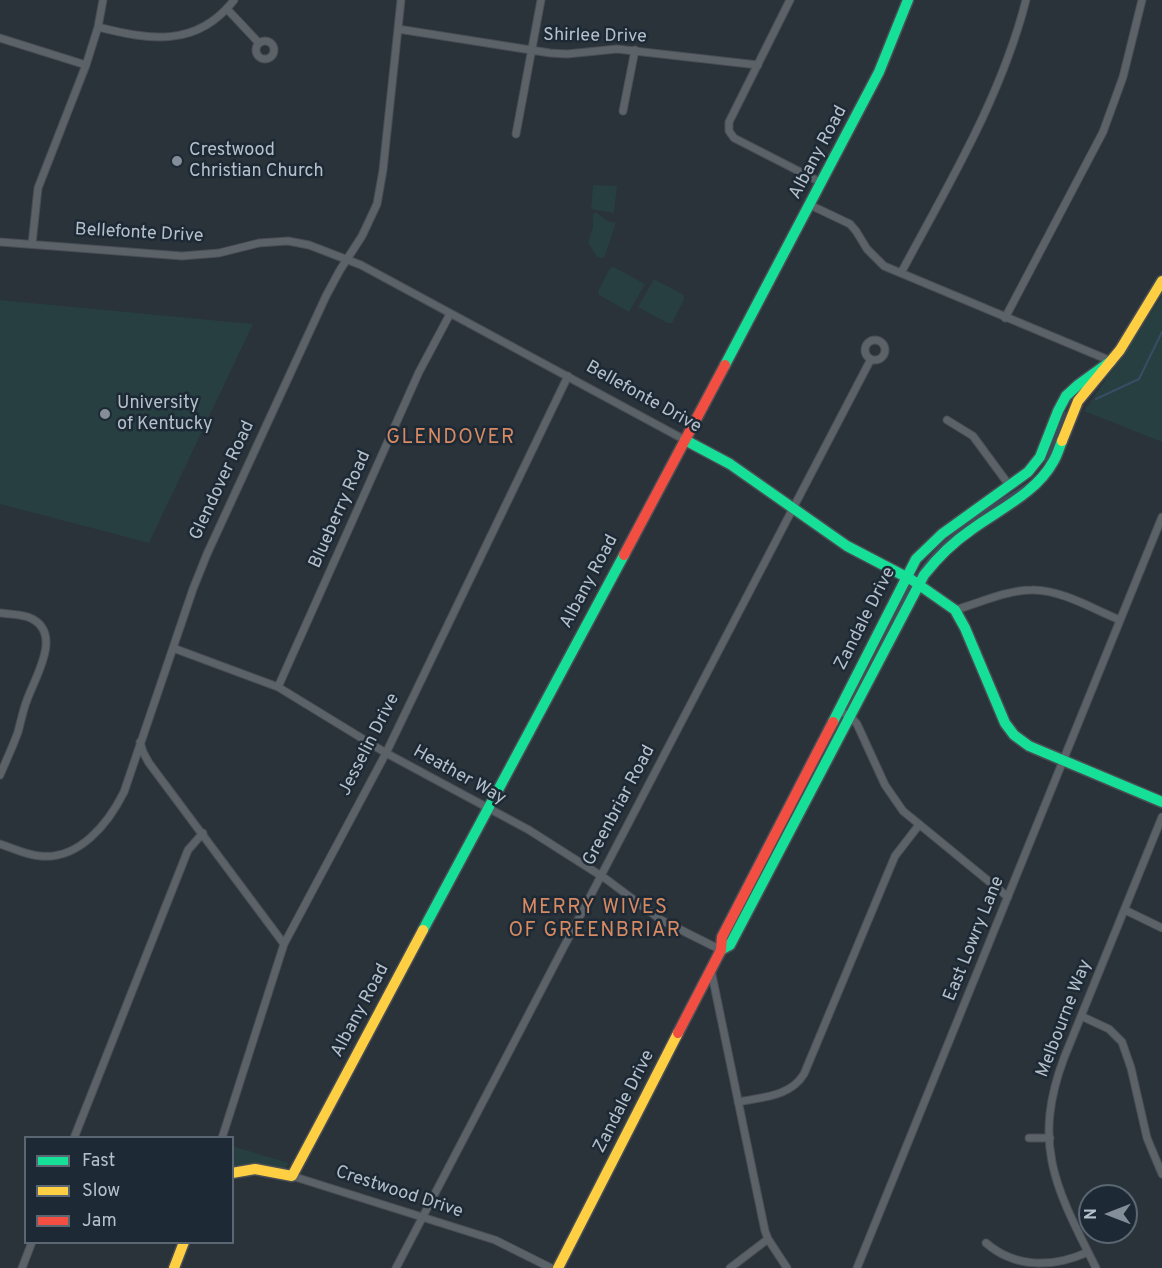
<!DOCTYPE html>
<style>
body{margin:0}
#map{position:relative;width:1162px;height:1268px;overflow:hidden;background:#2a323a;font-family:Overpass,sans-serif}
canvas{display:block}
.legend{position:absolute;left:24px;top:1136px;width:210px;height:108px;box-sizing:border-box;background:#1d2a35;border:2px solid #5a6671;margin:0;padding:8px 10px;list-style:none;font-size:18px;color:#b5c0cb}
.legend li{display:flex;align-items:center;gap:12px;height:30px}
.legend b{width:30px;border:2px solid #5a6671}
.north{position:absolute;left:1078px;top:1184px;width:60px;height:60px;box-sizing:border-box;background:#1d2a35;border:2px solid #5a6671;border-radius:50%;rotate:270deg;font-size:16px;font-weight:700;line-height:24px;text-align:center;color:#b5c0cb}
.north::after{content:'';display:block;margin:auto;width:21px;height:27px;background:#848e98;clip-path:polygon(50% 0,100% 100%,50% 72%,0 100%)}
</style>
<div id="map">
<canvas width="1162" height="1268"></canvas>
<ul class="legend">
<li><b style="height:8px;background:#16e098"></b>Fast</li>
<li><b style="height:8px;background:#ffcf43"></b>Slow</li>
<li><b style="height:8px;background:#f24e42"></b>Jam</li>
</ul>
<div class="north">N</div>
</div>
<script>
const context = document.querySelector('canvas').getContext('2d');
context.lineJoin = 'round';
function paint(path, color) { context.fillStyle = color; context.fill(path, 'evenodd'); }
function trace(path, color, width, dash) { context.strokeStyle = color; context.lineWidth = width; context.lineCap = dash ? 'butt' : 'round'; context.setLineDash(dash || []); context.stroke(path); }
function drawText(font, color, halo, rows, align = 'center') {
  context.font = font + ' Overpass,sans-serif'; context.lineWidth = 5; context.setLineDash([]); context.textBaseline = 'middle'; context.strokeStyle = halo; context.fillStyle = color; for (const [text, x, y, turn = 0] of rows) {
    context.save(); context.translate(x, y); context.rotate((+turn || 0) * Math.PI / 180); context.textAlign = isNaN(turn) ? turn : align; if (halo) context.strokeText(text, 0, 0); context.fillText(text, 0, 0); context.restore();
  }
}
const green = new Path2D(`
 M 593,185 L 617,186 L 614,213 L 591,209 Z
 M 596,212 L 607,221 L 616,223 L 604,258 L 597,257 L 588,243 L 593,227 L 593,214 Z
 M 614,267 L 645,284 L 629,312 L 599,295 L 598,291 L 610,268 Z
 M 654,279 L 684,295 L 684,300 L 672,323 L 667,323 L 638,307 Z
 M 1162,296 L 1162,442 L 1084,411 L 1132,342 Z
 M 0,300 L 253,324 L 149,543 L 0,504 Z
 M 232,1146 L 289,1163 L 285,1169 L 253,1163 L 233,1167 Z`);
const stream = new Path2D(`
 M 1096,399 L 1139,379 L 1162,332
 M 1045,465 L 1065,413
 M 917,575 C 943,534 987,511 1027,484
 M 849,709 L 910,586
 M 834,736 L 843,719`);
const street = new Path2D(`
 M 790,0 L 729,122 L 729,131 L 734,138 L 822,183
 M 227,9 L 259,43
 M 98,27 C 149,40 197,48 234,0
 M 398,29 L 550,53 L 567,54 L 617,49 L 758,65
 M 0,38 L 86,65
 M256 50a9 9 0 1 1 18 0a9 9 0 1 1-18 0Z
 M 623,111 L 635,50
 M 516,134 L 541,0
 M 810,205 L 850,224 L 856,231 L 867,249 L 884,266 L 1111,361
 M 0,242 L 182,256 L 219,253 L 259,243 L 288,241 L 309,245 L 361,265 L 685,440
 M 32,244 L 38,188 L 86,65 L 98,27 L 103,0
 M 901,273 C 948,185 1001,98 1026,0
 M 1005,318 L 1103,132 L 1123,77 L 1142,0
 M865 350a10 10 0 1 1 20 0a10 10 0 1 1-20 0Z
 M 947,420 L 973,436 L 1009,485
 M 955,610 C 979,603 1007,590 1032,590 C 1060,589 1095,610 1120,620
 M 0,613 C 9,614 19,614 28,617 C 65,631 35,677 27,700 C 23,710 21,721 18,732 C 13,746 6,761 0,775
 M 173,648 L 278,687 L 386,753 L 529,830 L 606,879 L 661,920 L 721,950
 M 278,687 L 419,372 L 450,314
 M 838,710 L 851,717 L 857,724 L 885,785 L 903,811 L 1008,897
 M 140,742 L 143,752 L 149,763 L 284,944
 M 0,844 C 13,848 26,855 40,856 C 79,860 108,824 124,792 L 193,589 L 207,554 L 326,296 L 340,270 L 362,236 L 377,204 L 383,170 L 401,0
 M 1125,910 L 1162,928
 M 711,970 L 765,1231 L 768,1239 L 787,1268
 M 1081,1016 L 1109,1029 L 1122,1042 L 1131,1068 L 1147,1138 L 1162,1174
 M 738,1102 C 762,1097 790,1097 804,1074 L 895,856 L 919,825
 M 74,1138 L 188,850 L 203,833
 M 222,1138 L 284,944 L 386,753 L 568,376
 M 1029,1138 L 1050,1138
 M 292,1176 L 495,1240 L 551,1268
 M 986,1243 C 1015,1268 1053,1268 1088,1252
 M 22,1268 L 32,1242
 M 396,1268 L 871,359
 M 730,1268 L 768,1239
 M 857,1268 L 1162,517
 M 1096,1268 C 1057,1190 1031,1146 1064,1058 L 1162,817`);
const fast = new Path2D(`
 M 725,365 L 879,72 L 908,0
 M 685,440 L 730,464 L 847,546 L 912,580 L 955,610 L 965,628 L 1005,723 L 1014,735 L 1029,746 L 1162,802
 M 833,722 L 916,559 L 942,534 L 1028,472 L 1040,457 L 1058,411 L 1066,396 L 1078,385 L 1111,361
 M 423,930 L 624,555
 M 721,950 L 730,945 C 794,821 860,699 924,575 C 938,557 952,543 971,530 C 998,510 1036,493 1053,462 C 1057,456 1059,448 1062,441`);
const slow = new Path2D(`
 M 1062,441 L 1078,401 L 1120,350 L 1162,281
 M 232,1173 L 255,1169 L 292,1176 L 423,930
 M 174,1268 L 184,1242
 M 558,1268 L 678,1033`);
const jam = new Path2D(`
 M 624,555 L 725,365
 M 678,1033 L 721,950 L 722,937 L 833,722`);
const markers = [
 [177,161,6,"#848e98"],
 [105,414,6,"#848e98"]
];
const streetNames = [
 ["Shirlee Drive",595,37,1],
 ["Albany Road",819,153,-62],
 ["Bellefonte Drive",139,234,3],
 ["Bellefonte Drive",643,398,29],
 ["Glendover Road",223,481,-65],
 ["Blueberry Road",341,510,-66],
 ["Albany Road",590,582,-62],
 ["Zandale Drive",866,619,-63],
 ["Jesselin Drive",370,745,-63],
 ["Heather Way",459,776,29],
 ["Greenbriar Road",620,806,-62],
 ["East Lowry Lane",975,939,-68],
 ["Albany Road",361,1011,-62],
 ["Melbourne Way",1065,1019,-69],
 ["Zandale Drive",625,1102,-63],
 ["Crestwood Drive",399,1193,18]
];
const poiNames = [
 ["Crestwood",189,151],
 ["Christian Church",189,172],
 ["University",117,404],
 ["of Kentucky",117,425]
];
const neighbourhoodNames = [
 ["GLENDOVER",451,439],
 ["MERRY WIVES",595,909],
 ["OF GREENBRIAR",595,932]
];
paint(green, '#273f40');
trace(stream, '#374e64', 2);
trace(street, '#494e54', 9);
trace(fast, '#494e54', 13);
trace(slow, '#494e54', 13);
trace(jam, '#494e54', 13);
trace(street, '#5b6268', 7);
trace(fast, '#16e098', 10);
trace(slow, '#ffcf43', 10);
trace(jam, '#f24e42', 10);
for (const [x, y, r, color] of markers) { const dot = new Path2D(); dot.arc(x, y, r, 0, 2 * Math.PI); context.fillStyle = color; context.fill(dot); trace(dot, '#1d2a35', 2); }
drawText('18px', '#b5c0cb', '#1d2a35', streetNames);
drawText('18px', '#b5c0cb', '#1d2a35', poiNames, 'left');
context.letterSpacing = '1.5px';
drawText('20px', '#d88a62', '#1d2a35', neighbourhoodNames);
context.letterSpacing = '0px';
</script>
